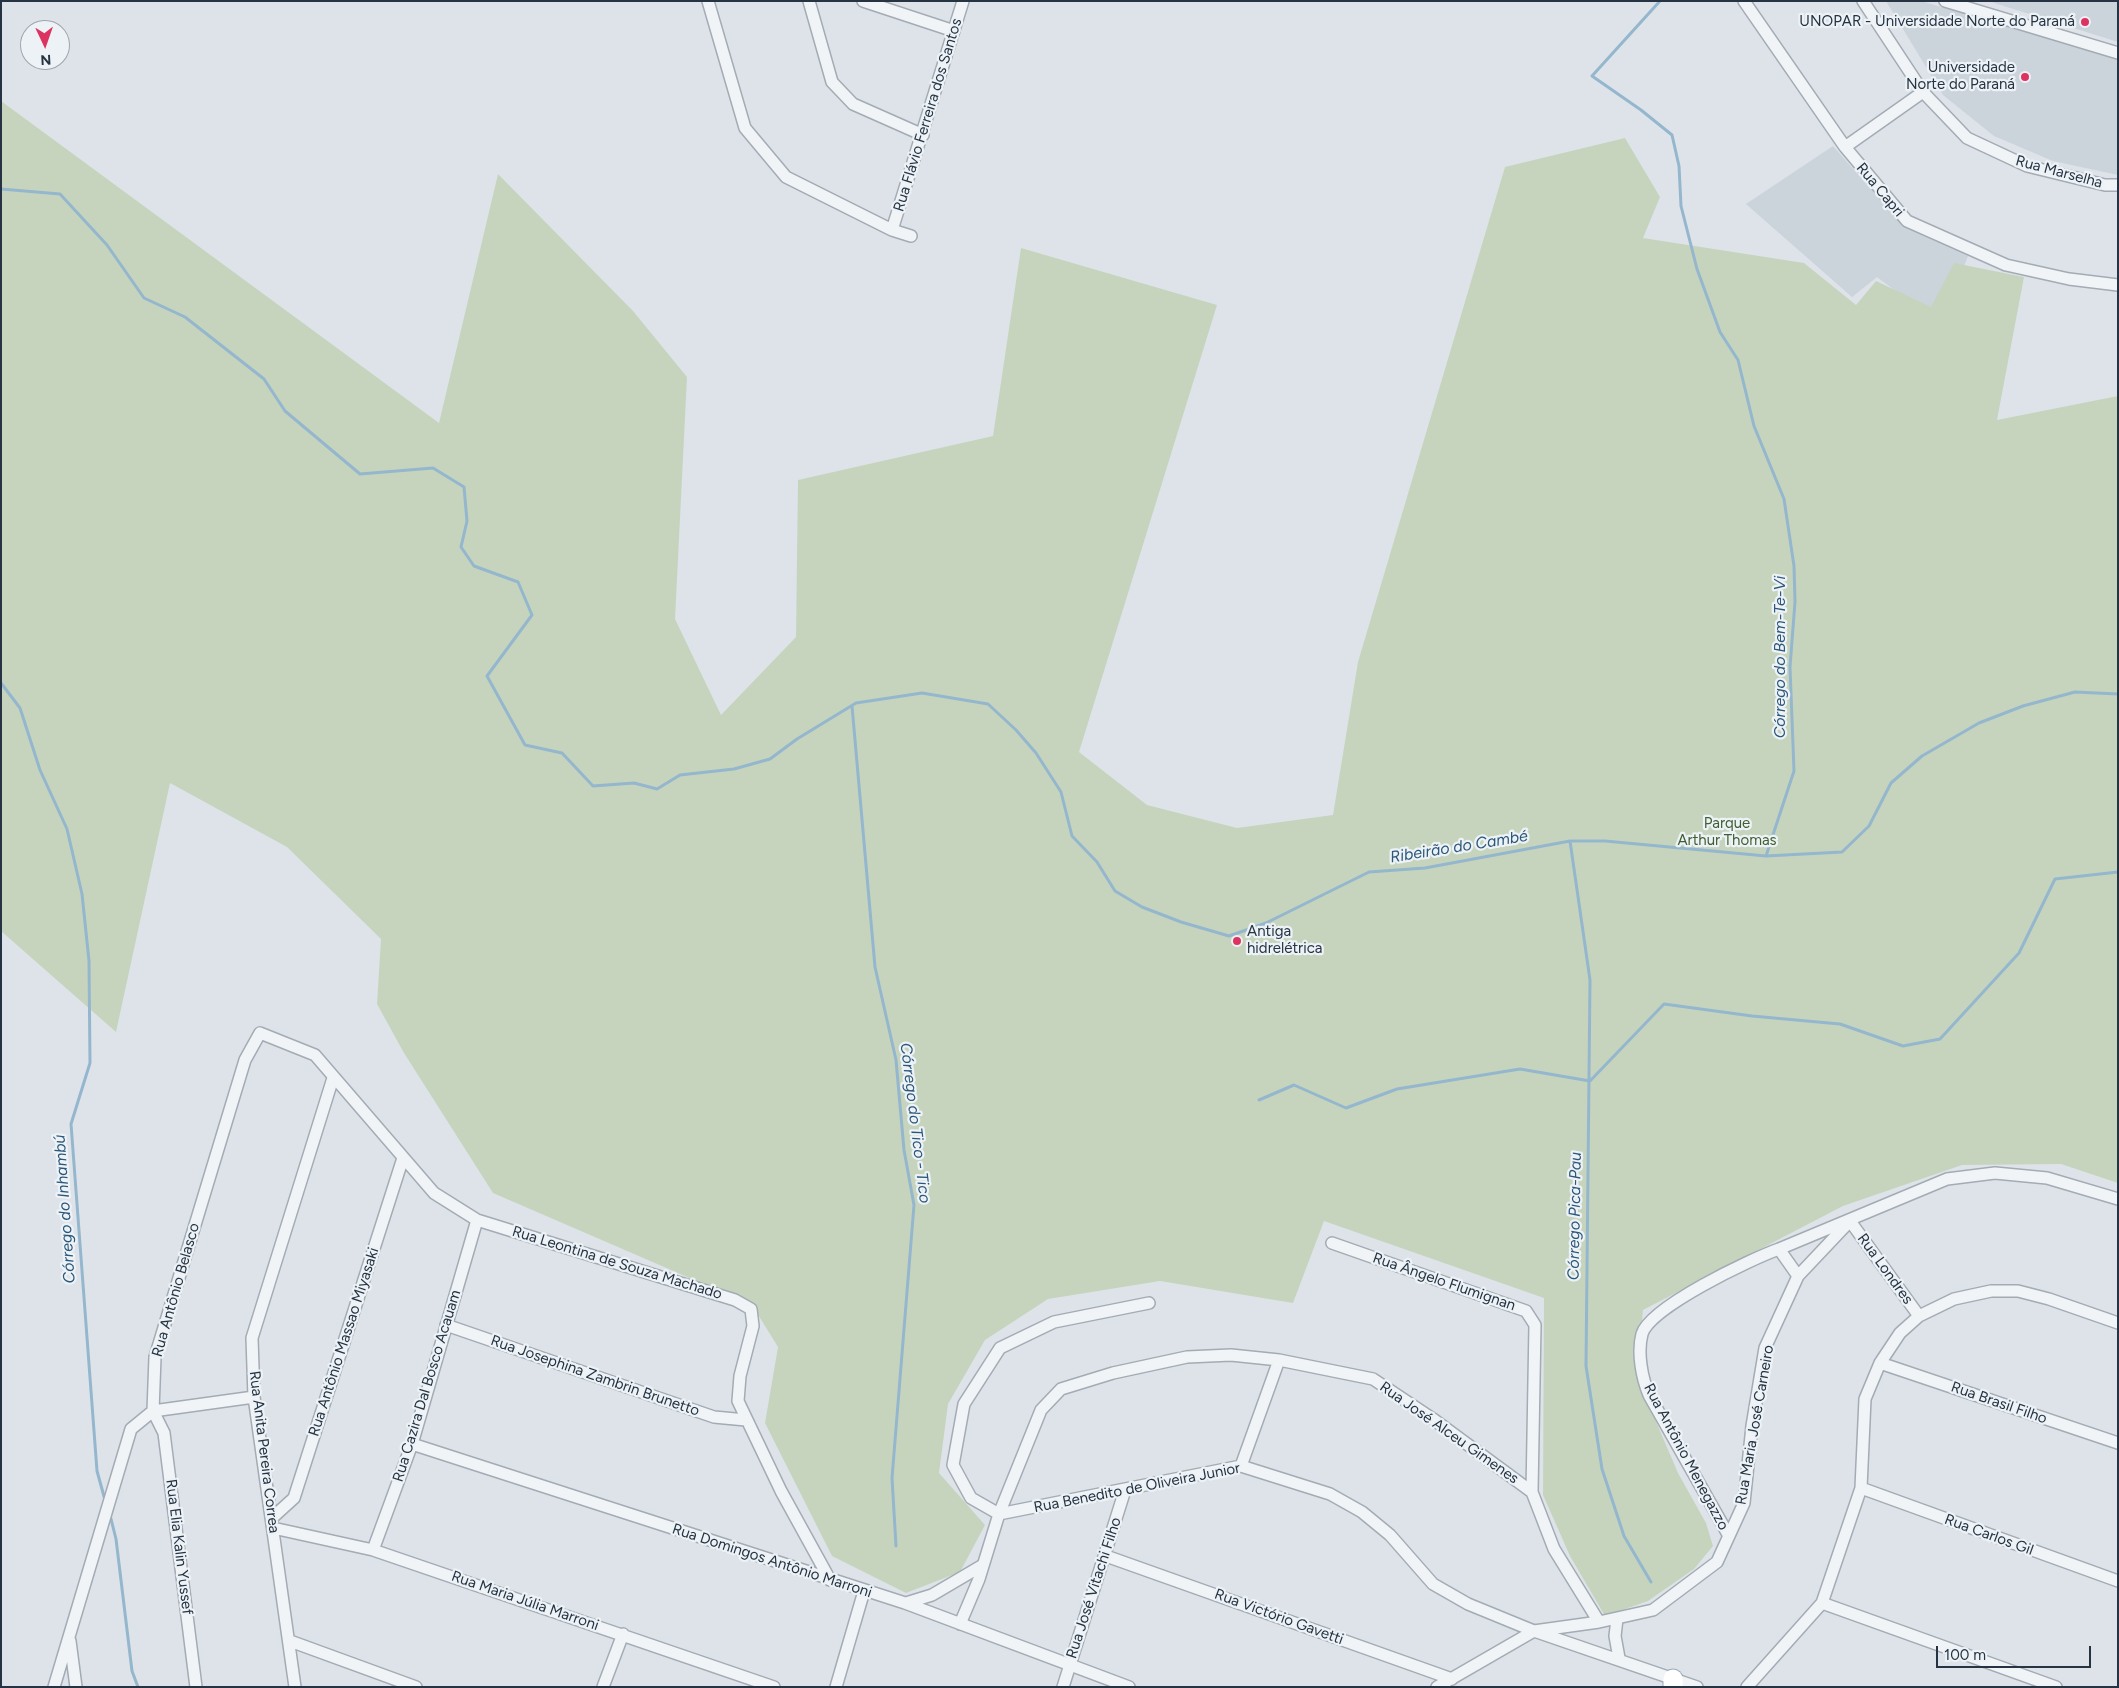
<!DOCTYPE html>
<meta charset="utf-8">
<style>
body{margin:0}
#map{position:relative;width:2119px;height:1688px;overflow:hidden;background:#dee3e9;font-family:Figtree,sans-serif}
canvas{display:block}
.frame{position:absolute;inset:0;border:2px solid #253342;pointer-events:none}
.north{position:absolute;left:20px;top:20px;width:50px;height:50px;box-sizing:border-box;background:#edf2f6;border:1px solid #9da6ae;border-radius:50%;rotate:177deg;font-size:14px;font-weight:700;line-height:20px;text-align:center;color:#253342}
.north::after{content:'';display:block;margin:auto;width:18px;height:22px;background:#dd3361;clip-path:polygon(50% 0,100% 100%,50% 72%,0 100%)}
.scale{position:absolute;left:1936px;top:1646px;width:155px;height:22px;box-sizing:border-box;border:2px solid #253342;border-top:0;padding-left:6px;font-size:15px;line-height:18px;white-space:nowrap;color:#253342;-webkit-text-stroke:4px #edf2f6;paint-order:stroke}
</style>
<div id="map">
<canvas width="2119" height="1688"></canvas>
<div class="frame"></div>
<div class="north">N</div>
<div class="scale">100 m</div>
</div>
<script>
const context = document.querySelector('canvas').getContext('2d');
context.lineJoin = 'round';
function paint(path, color) { context.fillStyle = color; context.fill(path, 'evenodd'); }
function trace(path, color, width, dash) { context.strokeStyle = color; context.lineWidth = width; context.lineCap = dash ? 'butt' : 'round'; context.setLineDash(dash || []); context.stroke(path); }
function drawText(font, color, halo, rows, align = 'center') {
  context.font = font + ' Figtree,sans-serif'; context.lineWidth = 4.5; context.setLineDash([]); context.textBaseline = 'middle'; context.strokeStyle = halo; context.fillStyle = color; for (const [text, x, y, turn = 0] of rows) {
    context.save(); context.translate(x, y); context.rotate((+turn || 0) * Math.PI / 180); context.textAlign = isNaN(turn) ? turn : align; if (halo) context.strokeText(text, 0, 0); context.fillText(text, 0, 0); context.restore();
  }
}
const built = new Path2D(`
 M 1886,1 L 1921,1 L 2118,59 L 2118,175 L 2053,161 L 1994,136 L 1943,95 Z
 M 1988,1 L 2118,1 L 2118,42 Z
 M 1833,146 L 1905,228 L 1968,256 L 1941,325 L 1877,277 L 1852,297 L 1746,204 Z`);
const green = new Path2D(`
 M 1,101 L 439,423 L 498,174 L 633,311 L 687,377 L 675,619 L 721,715 L 796,637 L 798,480 L 993,436 L 1021,248 L 1217,305 L 1079,752 L 1147,805 L 1237,828 L 1333,815 L 1358,662 L 1505,167 L 1625,138 L 1660,197 L 1643,238 L 1804,263 L 1856,305 L 1876,281 L 1931,307 L 1954,263 L 2024,277 L 1997,420 L 2118,396 L 2118,1183 L 2061,1164 L 1962,1165 L 1843,1206 L 1643,1310 L 1637,1377 L 1678,1473 L 1706,1523 L 1713,1546 L 1694,1569 L 1648,1601 L 1605,1616 L 1570,1556 L 1543,1495 L 1544,1298 L 1324,1221 L 1293,1303 L 1160,1281 L 1048,1299 L 985,1340 L 948,1404 L 939,1473 L 985,1525 L 960,1572 L 906,1593 L 832,1556 L 765,1423 L 778,1347 L 752,1305 L 493,1193 L 404,1053 L 377,1004 L 381,939 L 287,847 L 170,783 L 116,1032 L 1,931 Z`);
const stream = new Path2D(`
 M 1660,1 L 1592,76 L 1641,110 L 1672,135 L 1679,166 L 1681,206 L 1697,269 L 1720,332 L 1738,360 L 1754,426 L 1784,499 L 1794,566 L 1795,602 L 1790,667 L 1794,771 L 1766,856
 M 1,189 L 60,194 L 107,245 L 144,298 L 185,317 L 264,379 L 285,411 L 360,474 L 433,468 L 464,487 L 467,521 L 461,547 L 474,566 L 518,582 L 532,615 L 487,676 L 525,745 L 562,753 L 593,786 L 634,783 L 657,789 L 680,775 L 734,769 L 770,759 L 797,739 L 856,703 L 922,693 L 988,704 L 1016,730 L 1036,753 L 1061,792 L 1072,836 L 1097,862 L 1115,891 L 1142,907 L 1181,922 L 1229,936 L 1266,923 L 1369,872 L 1425,868 L 1570,841 L 1605,841 L 1766,856 L 1842,852 L 1869,826 L 1891,783 L 1922,756 L 1979,723 L 2023,706 L 2075,692 L 2118,694
 M 1,683 L 20,708 L 40,770 L 67,829 L 82,894 L 89,961 L 90,1063 L 71,1124 L 97,1471 L 105,1500
 M 852,706 L 875,967 L 896,1060 L 904,1150 L 914,1205 L 892,1478 L 896,1546
 M 1570,841 L 1590,980 L 1586,1366 L 1602,1469 L 1624,1536 L 1651,1582
 M 1259,1100 L 1294,1085 L 1346,1108 L 1397,1089 L 1520,1069 L 1590,1081 L 1664,1004 L 1752,1016 L 1840,1024 L 1903,1046 L 1940,1039 L 2019,953 L 2055,879 L 2118,872
 M 110,1515 L 116,1539 L 132,1671 L 138,1687`);
const minor = new Path2D(`
 M 708,1 L 745,128 L 786,177 L 892,230 L 911,236
 M 809,1 L 832,82 L 853,104 L 923,135
 M 863,1 L 954,31
 M 1744,1 L 1845,147 L 1907,221 L 2006,265 L 2069,279 L 2118,285
 M 1863,1 L 1923,92 L 1967,138 L 2027,166 L 2105,185 L 2118,185
 M 1945,1 L 2118,53
 M 1845,147 L 1923,92
 M 892,230 L 963,1
 M 1850,1221 L 1919,1316
 M 1332,1243 L 1526,1311 L 1535,1325 L 1532,1492 L 1554,1549 L 1599,1622
 M 1779,1249 L 1947,1179 L 1995,1173 L 2047,1178 L 2118,1199
 M 446,1325 L 714,1417 L 746,1420
 M 1880,1363 L 2118,1443
 M 412,1444 L 905,1603 L 1129,1687
 M 1241,1466 L 1279,1360
 M 1861,1488 L 2118,1581
 M 999,1514 L 1241,1466 L 1330,1494 L 1362,1512 L 1390,1535 L 1433,1584 L 1468,1604 L 1534,1631 L 1697,1687
 M 999,1514 L 971,1498 L 953,1465 L 964,1404 L 1000,1348 L 1054,1322 L 1149,1303
 M 272,1518 L 294,1498 L 403,1158
 M 273,1528 L 373,1550 L 774,1687
 M 1729,1536 L 1649,1395 C 1642,1378 1637,1353 1642,1334 C 1650,1307 1751,1259 1779,1249 L 1798,1276
 M 373,1550 L 412,1444 L 477,1220
 M 1106,1556 L 1452,1679
 M 906,1603 L 932,1595 L 983,1565
 M 1822,1603 L 2056,1687
 M 1617,1619 L 1615,1636 L 1619,1658
 M 960,1624 L 979,1579 L 999,1514 L 1041,1410 L 1061,1389 L 1113,1373 L 1187,1357 L 1231,1355 L 1279,1360 L 1373,1379 L 1433,1419 L 1532,1492
 M 70,1641 L 76,1687
 M 290,1641 L 416,1687
 M 54,1687 L 131,1429 L 153,1411 L 155,1357 L 245,1060 L 260,1033 L 315,1055 L 434,1193 L 477,1220 L 735,1300 L 751,1309 L 753,1326 L 740,1376 L 738,1401 L 781,1491 L 830,1580
 M 196,1687 L 164,1433 L 153,1411 L 254,1397
 M 295,1687 L 254,1397 L 252,1338 L 333,1078
 M 603,1687 L 623,1634
 M 836,1687 L 864,1591
 M 1063,1687 L 1125,1490
 M 1437,1687 L 1534,1631 L 1599,1622 L 1653,1610 L 1717,1562 L 1744,1503 L 1752,1426 L 1765,1348 L 1798,1276 L 1850,1221
 M 1747,1687 L 1822,1603 L 1861,1488 L 1865,1399 L 1880,1363 L 1900,1333 L 1919,1316 L 1954,1299 L 1991,1291 L 2018,1291 L 2049,1299 L 2118,1323`);
const primary = new Path2D(`
 M 1673,1687 L 1673,1679`);
const markers = [
 [2085,22,5,"#dd3361"],
 [2025,77,5,"#dd3361"],
 [1237,941,5,"#dd3361"]
];
const poiNames = [
 ["UNOPAR - Universidade Norte do Paraná",2075,22],
 ["Universidade",2015,68],
 ["Norte do Paraná",2015,85],
 ["Antiga",1247,932,"left"],
 ["hidrelétrica",1247,949,"left"]
];
const streetNames = [
 ["Rua Flávio Ferreira dos Santos",928,115,-73],
 ["Rua Marselha",2059,172,15],
 ["Rua Capri",1880,190,50],
 ["Rua Leontina de Souza Machado",617,1263,17],
 ["Rua Londres",1885,1269,54],
 ["Rua Ângelo Flumignan",1444,1282,19],
 ["Rua Antônio Belasco",176,1290,-74],
 ["Rua Antônio Massao Miyasaki",344,1342,-72],
 ["Rua Josephina Zambrin Brunetto",595,1376,19],
 ["Rua Cazira Dal Bosco Acauam",427,1386,-73],
 ["Rua Brasil Filho",1999,1403,19],
 ["Rua Maria José Carneiro",1755,1425,-80],
 ["Rua José Alceu Gimenes",1449,1433,35],
 ["Rua Anita Pereira Correa",264,1452,83],
 ["Rua Antônio Menegazzo",1686,1457,62],
 ["Rua Benedito de Oliveira Junior",1137,1488,-11],
 ["Rua Carlos Gil",1989,1535,20],
 ["Rua Elia Kalin Yussef",179,1547,83],
 ["Rua Domingos Antônio Marroni",772,1561,18],
 ["Rua José Vitachi Filho",1094,1588,-72],
 ["Rua Maria Júlia Marroni",525,1601,19],
 ["Rua Victório Gavetti",1279,1617,20]
];
const parkNames = [
 ["Parque",1727,824],
 ["Arthur Thomas",1727,841]
];
const waterNames = [
 ["Córrego do Bem-Te-Vi",1780,657,-90],
 ["Ribeirão do Cambé",1459,847,-9],
 ["Córrego do Tico - Tico",915,1123,83],
 ["Córrego do Inhambú",65,1209,-94],
 ["Córrego Pica-Pau",1575,1216,-89]
];
paint(built, '#cbd3db');
paint(green, '#c6d4be');
trace(stream, '#94b7ce', 3);
trace(minor, '#a3abb4', 14);
trace(primary, '#9ba9b6', 21);
trace(minor, '#f1f4f7', 11);
trace(primary, '#fff', 19);
for (const [x, y, r, color] of markers) { const dot = new Path2D(); dot.arc(x, y, r, 0, 2 * Math.PI); context.fillStyle = color; context.fill(dot); trace(dot, '#edf2f6', 2); }
drawText('15px', '#253342', '#edf2f6', poiNames, 'right');
drawText('15px', '#253342', '#edf2f6', streetNames);
drawText('15px', '#3f5f31', '#edf2f6', parkNames);
drawText('italic 16px', '#2b577a', '#edf2f6', waterNames);
</script>
